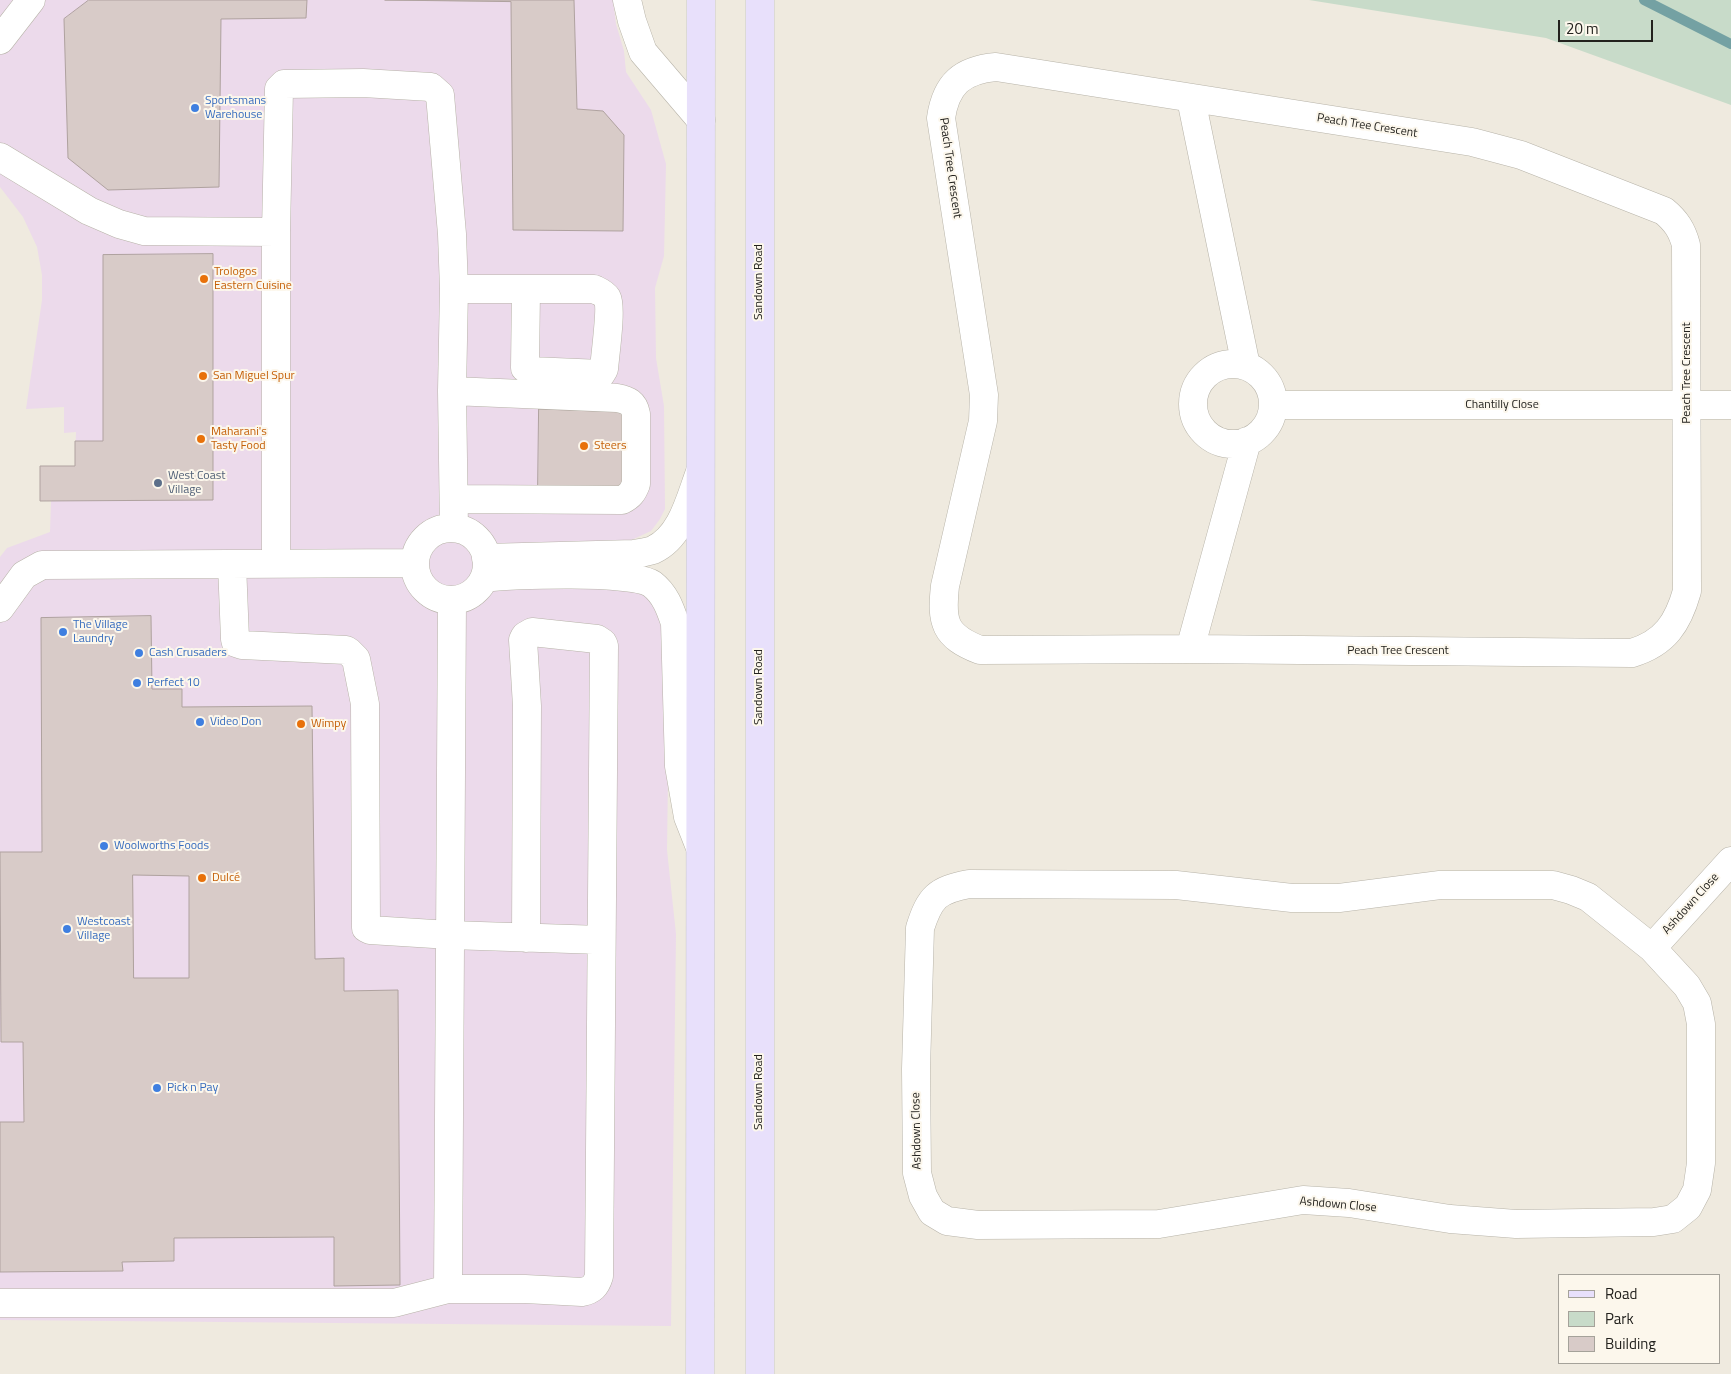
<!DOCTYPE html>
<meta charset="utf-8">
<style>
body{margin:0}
#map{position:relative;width:1731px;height:1374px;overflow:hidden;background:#efeadf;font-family:"Titillium Web",sans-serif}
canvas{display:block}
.legend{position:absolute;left:1558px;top:1274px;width:162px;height:90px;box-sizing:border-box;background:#fcf7ec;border:1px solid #a5a29a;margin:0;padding:6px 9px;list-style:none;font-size:15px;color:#23221e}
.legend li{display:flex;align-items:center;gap:10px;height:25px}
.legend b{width:25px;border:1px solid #a5a29a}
.scale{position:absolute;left:1558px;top:20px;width:95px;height:22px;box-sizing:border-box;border:2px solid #23221e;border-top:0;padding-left:6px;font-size:15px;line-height:18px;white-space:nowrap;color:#23221e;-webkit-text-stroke:4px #fcf7ec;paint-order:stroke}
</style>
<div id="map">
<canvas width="1731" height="1374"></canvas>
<ul class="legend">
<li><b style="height:6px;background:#e8e0fb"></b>Road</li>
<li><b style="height:14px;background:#c8dbc9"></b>Park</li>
<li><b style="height:14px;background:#d8cbc8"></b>Building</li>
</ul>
<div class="scale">20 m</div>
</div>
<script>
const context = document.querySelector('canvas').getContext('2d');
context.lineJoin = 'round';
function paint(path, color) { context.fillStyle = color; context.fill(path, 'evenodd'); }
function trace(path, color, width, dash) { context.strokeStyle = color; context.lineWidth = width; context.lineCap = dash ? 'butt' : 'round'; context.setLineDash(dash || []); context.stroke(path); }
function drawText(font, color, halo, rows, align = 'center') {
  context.font = font + ' "Titillium Web",sans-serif'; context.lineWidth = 4; context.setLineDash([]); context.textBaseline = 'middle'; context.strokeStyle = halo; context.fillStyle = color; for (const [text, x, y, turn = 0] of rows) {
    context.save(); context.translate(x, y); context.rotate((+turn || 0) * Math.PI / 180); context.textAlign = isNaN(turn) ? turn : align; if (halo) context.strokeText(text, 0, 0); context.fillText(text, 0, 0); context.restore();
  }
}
const commercial = new Path2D(`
 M 0,0 L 613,0 L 616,24 L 624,51 L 626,72 L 651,110 L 666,164 L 664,256 L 655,288 L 656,358 L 664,406 L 665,509 L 660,519 L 651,531 L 614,548 L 646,590 L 670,629 L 667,850 L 676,934 L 671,1326 L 0,1320 L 0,557 L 7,548 L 50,532 L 51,501 L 75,466 L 76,432 L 64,433 L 64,407 L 26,409 L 42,300 L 42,275 L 37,247 L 23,217 L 0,187 Z`);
const green = new Path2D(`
 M 1309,0 L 1731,0 L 1731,105 L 1546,38 Z`);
const stream = new Path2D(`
 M 1644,0 L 1731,44`);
const building = new Path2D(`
 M 89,0 L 307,0 L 306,18 L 221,19 L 219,187 L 108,190 L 68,158 L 64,19 Z
 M 385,0 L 574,0 L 577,109 L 603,111 L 624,135 L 623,231 L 513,230 L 511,2 Z
 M 213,254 L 213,500 L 40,501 L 40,466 L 75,466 L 75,441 L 103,441 L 103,255 Z
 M 539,409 L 629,412 L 630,480 L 619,489 L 538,488 Z
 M 151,616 L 152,689 L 182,689 L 182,707 L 312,706 L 315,959 L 344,958 L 344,991 L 398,990 L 400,1285 L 334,1286 L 334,1237 L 174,1238 L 174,1261 L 122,1262 L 123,1271 L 0,1272 L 0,1122 L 24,1122 L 23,1042 L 1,1042 L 0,852 L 42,852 L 41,618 ZM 133,875 L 189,876 L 189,978 L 134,978 Z`);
const minor = new Path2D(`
 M 627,0 L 632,21 L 643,52 L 701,120
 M 0,40 L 31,0
 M 996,67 L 1472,142 L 1521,155 L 1664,211 C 1676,221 1682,230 1686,245 L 1687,591 C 1678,623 1665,643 1632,653 L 1190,649 L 980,650 C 944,636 941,622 945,586 L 983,421 L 984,395 L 941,118 C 946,84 962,70 996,67 Z
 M 1191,99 L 1246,366
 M 0,157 L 89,211 L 119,224 L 144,231 L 276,232
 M 454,289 L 594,289 C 598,291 604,293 607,298 C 612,307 605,356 604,369 L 601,374 L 531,371 L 525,368 L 526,290
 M1193 404a40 40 0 1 1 80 0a40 40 0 1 1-80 0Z
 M 452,391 L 617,398 C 628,400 634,403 636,414 L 636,484 C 633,492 630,496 622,500 L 454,499
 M 1273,405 L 1731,405
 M415 564a36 36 0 1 1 72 0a36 36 0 1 1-72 0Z
 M 486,558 L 634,554 C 640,553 647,552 653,550 C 682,537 690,498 700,472
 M 276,563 L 276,232 L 279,89 L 284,84 L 363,83 L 431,87 L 440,95 L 452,234 L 454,289 L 452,391 L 454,528
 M 232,564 L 235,639 L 236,643 L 242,645 L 346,650 L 349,652 L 356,659 L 365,704 L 366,928 L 370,930 L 450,935 L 601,940
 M 484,578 C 512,575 633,570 652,584 C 665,594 670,608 675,623 L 679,766 L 688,817 L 699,845
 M 452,600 L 448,1289 L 525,1289 L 582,1292 C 592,1290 596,1286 599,1276 L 604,646 L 603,643 L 597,639 L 532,632 L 525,636 L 523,640 L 527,706 L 526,938
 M 0,608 L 24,575 L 42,565 L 415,563
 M 1190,649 L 1247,441
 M 969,884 L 1176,885 L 1292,898 L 1339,898 L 1440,885 L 1553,885 L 1571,890 L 1588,897 L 1652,948 L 1687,986 L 1697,1003 L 1701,1024 L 1701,1163 L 1697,1190 L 1688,1207 L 1673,1219 L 1654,1222 L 1516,1224 L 1450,1219 L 1349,1203 L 1303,1200 L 1159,1224 L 978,1225 L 947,1221 L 932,1212 L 923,1196 L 917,1173 L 916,1069 L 920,928 C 930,897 937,890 969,884 Z
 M 1652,948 L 1731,861
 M 0,1303 L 394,1303 L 448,1289`);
const major = new Path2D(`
 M 760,0 L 760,1374
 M 700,1374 L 701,0`);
const markers = [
 [195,108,5,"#3f7fe0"],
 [204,279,5,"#e8710a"],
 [203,376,5,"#e8710a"],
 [201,439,5,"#e8710a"],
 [584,446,5,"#e8710a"],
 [158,483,5,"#5c6f8a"],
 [63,632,5,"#3f7fe0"],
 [139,653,5,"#3f7fe0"],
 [137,683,5,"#3f7fe0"],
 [200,722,5,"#3f7fe0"],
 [301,724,5,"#e8710a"],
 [104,846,5,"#3f7fe0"],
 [202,878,5,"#e8710a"],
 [67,929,5,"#3f7fe0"],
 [157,1088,5,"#3f7fe0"]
];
const shopNames = [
 ["Sportsmans",205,101],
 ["Warehouse",205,115],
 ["The Village",73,625],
 ["Laundry",73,639],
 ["Cash Crusaders",149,653],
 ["Perfect 10",147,683],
 ["Video Don",210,722],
 ["Woolworths Foods",114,846],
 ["Westcoast",77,922],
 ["Village",77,936],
 ["Pick n Pay",167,1088]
];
const streetNames = [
 ["Peach Tree Crescent",1367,126,9],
 ["Peach Tree Crescent",950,168,82],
 ["Sandown Road",759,282,-90],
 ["Peach Tree Crescent",1687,373,-90],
 ["Chantilly Close",1502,405],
 ["Peach Tree Crescent",1398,651],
 ["Sandown Road",759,687,-90],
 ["Ashdown Close",1691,904,-48],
 ["Sandown Road",759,1092,-90],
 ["Ashdown Close",917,1131,-91],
 ["Ashdown Close",1338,1205,5]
];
const foodNames = [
 ["Trologos",214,272],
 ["Eastern Cuisine",214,286],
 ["San Miguel Spur",213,376],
 ["Maharani's",211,432],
 ["Tasty Food",211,446],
 ["Steers",594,446],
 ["Wimpy",311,724],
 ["Dulcé",212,878]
];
const serviceNames = [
 ["West Coast",168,476],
 ["Village",168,490]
];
paint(commercial, '#ecdaeb');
paint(green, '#c8dbc9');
trace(stream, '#74a1a3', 10);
paint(building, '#d8cbc8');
trace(building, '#afa29f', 1);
trace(minor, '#b7b3a8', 29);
trace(major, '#cacac9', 29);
trace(minor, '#fff', 28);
trace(major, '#e8e0fb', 28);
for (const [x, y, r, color] of markers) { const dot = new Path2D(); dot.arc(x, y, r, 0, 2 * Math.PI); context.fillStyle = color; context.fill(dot); trace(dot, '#fcf7ec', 2); }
drawText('12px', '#366cbe', '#fcf7ec', shopNames, 'left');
drawText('12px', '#23221e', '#fcf7ec', streetNames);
drawText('12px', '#c56008', '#fcf7ec', foodNames, 'left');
drawText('12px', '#4e5e75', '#fcf7ec', serviceNames, 'left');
</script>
